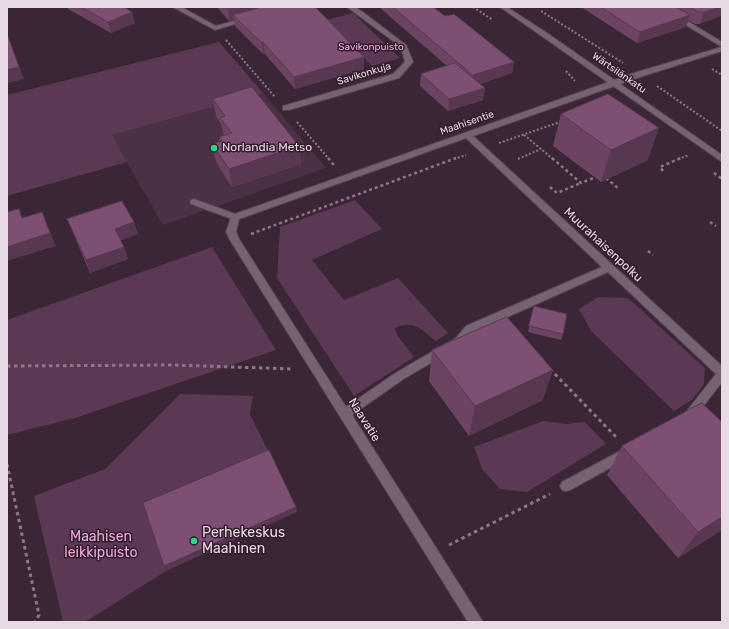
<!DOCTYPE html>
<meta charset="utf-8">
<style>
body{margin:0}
#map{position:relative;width:729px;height:629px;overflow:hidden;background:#3b2636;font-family:Rubik,sans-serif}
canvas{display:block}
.frame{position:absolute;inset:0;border:8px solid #e8dae4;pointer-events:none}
</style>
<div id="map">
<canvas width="729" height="629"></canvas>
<div class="frame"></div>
</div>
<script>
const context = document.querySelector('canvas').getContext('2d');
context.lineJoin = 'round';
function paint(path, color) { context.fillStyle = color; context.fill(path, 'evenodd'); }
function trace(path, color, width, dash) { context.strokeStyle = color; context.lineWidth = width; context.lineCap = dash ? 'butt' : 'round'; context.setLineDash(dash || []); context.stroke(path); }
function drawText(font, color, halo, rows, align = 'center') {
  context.font = font + ' Rubik,sans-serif'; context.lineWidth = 3; context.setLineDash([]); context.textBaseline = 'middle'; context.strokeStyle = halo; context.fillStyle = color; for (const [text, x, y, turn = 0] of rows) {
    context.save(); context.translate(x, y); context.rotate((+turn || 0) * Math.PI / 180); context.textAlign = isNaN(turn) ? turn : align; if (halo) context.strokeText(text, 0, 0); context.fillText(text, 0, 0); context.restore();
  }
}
const built = new Path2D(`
 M 263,93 L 326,168 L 163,225 L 111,135 Z`);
const green = new Path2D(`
 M 353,13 L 400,58 L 372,66 L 327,20 Z
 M 219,42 L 263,93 L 112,135 L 127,162 L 7,196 L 7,95 Z
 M 355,200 L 382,229 L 312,260 L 344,300 L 398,278 L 448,333 L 436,341 C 421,330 414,319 395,328 L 397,335 L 414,357 L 354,396 L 277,278 L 280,227 Z
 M 212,247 L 276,350 L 75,418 L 7,435 L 7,320 Z
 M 598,297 L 628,298 L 705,368 L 704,384 L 692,400 L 674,411 L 591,331 L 579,309 Z
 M 180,394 L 253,396 L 250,414 L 270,455 L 146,508 L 166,571 L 85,622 L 63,622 L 34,496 L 105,469 Z
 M 543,421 L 566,424 L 585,422 L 606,444 L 527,492 L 500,489 L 482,469 L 474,447 Z`);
const pathFar2 = new Path2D(`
 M 473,7 L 493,20
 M 541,11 L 623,63
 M 226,40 L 275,97
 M 712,69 L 722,75
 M 566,71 L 575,81
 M 657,86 L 722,131
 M 297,122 L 329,159
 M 524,135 L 553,159
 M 499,143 L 560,122
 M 454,159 L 466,155
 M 518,159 L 541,149
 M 678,159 L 689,155`);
const pathFar1 = new Path2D(`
 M 328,158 L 334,165
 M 552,158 L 581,183 L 596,177
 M 663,171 L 660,167 L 681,158
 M 714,173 L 722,179
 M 606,178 L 619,189
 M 550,187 L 557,193 L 581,183
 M 710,222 L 716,226
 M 251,234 L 456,158
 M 648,251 L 653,255`);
const path = new Path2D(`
 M 7,366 L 173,365 L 294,369
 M 550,369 L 618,439
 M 7,464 L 39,615 L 35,622
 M 449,545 L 550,494`);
const service = new Path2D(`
 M 194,199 L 238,215 L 239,217 L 235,220 L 191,204 L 190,202 L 191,200 Z`);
const minor = new Path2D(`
 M 173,7 L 181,7 L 216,26 L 248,17 L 251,19 L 215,30 Z
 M 347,7 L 355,7 L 364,13 L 406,45 L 413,62 L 399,78 L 289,110 L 283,110 L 283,106 L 393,74 L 405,62 L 401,47 Z
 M 656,7 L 664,7 L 722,42 L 722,51 L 643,76 L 473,136 L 722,366 L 722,382 L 694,418 L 690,420 L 686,418 L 684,415 L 686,412 L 716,374 L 608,272 L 474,332 L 464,344 L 405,378 L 352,415 L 483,622 L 468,622 L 230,240 L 226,232 L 231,217 L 232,215 L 637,72 L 722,47 ZM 466,138 L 602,267 L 466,326 L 456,338 L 397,372 L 346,407 L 239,239 L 236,232 L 239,219 Z
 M 626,448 L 630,449 L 632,453 L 630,457 L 570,490 L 566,491 L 562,490 L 560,486 L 562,482 Z`);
const tertiary = new Path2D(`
 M 500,7 L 507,7 L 547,33 L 722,155 L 722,162 Z`);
const wall = new Path2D(`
 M 67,7 L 124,7 L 132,12 L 135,23 L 111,33 L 68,9 Z
 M 217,7 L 315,7 L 364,69 L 295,89 L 265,54 L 263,54 L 235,26 L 234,20 L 229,21 Z
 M 379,7 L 433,7 L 445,16 L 514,62 L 512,73 L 480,84 L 483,100 L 448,111 L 420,86 L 421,74 L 447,66 Z
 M 581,7 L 722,7 L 700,24 L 695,24 L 688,20 L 686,27 L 637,43 Z
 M 213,99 L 299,146 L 301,164 L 232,187 L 216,162 L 212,144 L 220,142 L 219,137 L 224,136 L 221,124 L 216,116 Z
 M 561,114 L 648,160 L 601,182 L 553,146 Z
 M 67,219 L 134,222 L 138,234 L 121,240 L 128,259 L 90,273 Z
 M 534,306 L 563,334 L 561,340 L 528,332 Z
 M 432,350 L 543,400 L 469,436 L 429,381 Z
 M 722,422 L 722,530 L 678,558 L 607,475 L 622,446 Z`);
const shadedWall = new Path2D(`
 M 237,7 L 282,7 L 233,15 L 234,20 L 229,21 L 228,9 Z
 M 720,7 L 722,7 L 722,16 L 700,24 L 704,12 Z
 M 132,12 L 135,23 L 111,33 L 108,22 Z
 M 690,15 L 686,27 L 637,43 L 640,32 Z
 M 10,42 L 24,79 L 7,83 L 7,70 Z
 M 263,42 L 265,54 L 263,54 L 262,43 Z
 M 364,57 L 364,69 L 295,89 L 294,77 Z
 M 514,62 L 512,73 L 472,87 L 473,75 Z
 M 485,88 L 483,100 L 448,111 L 449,99 Z
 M 659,128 L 648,160 L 601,182 L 611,150 Z
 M 299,146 L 301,164 L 232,187 L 229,169 Z
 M 42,212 L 56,246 L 7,261 L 7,247 Z
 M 134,222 L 138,234 L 119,241 L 115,229 Z
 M 124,247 L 128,259 L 90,273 L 86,260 Z
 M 553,370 L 543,400 L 469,436 L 475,406 Z
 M 296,507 L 297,512 L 166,571 L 164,566 Z
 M 722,517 L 722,530 L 678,558 L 698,532 Z`);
const building = new Path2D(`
 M 82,7 L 124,7 L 132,12 L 108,22 Z
 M 226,7 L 237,7 L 228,9 Z
 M 262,7 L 315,7 L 364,57 L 294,77 L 263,42 L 262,43 L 233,15 Z
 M 393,7 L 433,7 L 445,16 L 454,14 L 514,62 L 473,75 Z
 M 601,7 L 676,7 L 690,15 L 640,32 Z
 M 690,7 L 720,7 L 704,12 L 699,12 Z
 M 7,33 L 19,67 L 7,70 Z
 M 455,63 L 485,88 L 449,99 L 421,74 Z
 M 252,87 L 299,146 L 229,169 L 212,144 L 222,141 L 219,137 L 232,133 L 220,118 L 225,116 L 213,99 Z
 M 608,94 L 659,128 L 611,150 L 561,114 Z
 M 122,201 L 134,222 L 115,229 L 124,247 L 86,260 L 67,219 Z
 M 19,209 L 22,218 L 42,212 L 50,233 L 7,247 L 7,212 Z
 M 534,306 L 567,314 L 563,334 L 529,326 Z
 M 507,317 L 553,370 L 475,406 L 432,350 Z
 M 702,403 L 722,422 L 722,517 L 698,532 L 622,446 Z
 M 269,450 L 296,507 L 164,566 L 143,503 Z`);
const markers = [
 [214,148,4,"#28d885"],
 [194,541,4,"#28d885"]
];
const farParknames = [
 ["Savikonpuisto",371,47]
];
const farStreetnames = [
 ["Wärtsilänkatu",619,73,35],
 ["Savikonkuja",364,74,-17],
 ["Maahisentie",467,123,-19]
];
const poiNames = [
 ["Norlandia Metso",222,148]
];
const streetNames = [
 ["Muurahaisenpolku",603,245,43],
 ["Naavatie",364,420,58]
];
const nearPoinames = [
 ["Perhekeskus",202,533],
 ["Maahinen",202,549]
];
const nearParknames = [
 ["Maahisen",101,537],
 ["leikkipuisto",101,553]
];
paint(built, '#4b3145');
paint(green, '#5b3853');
trace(service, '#574352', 2);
trace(minor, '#574352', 2);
trace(tertiary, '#574352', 2);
trace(pathFar2, '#8a7886', 2, [2, 2]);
trace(pathFar1, '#8a7886', 2.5, [3, 3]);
trace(path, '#8a7886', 3, [3.5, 3.5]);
paint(service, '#776271');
paint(minor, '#776271');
paint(tertiary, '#776271');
paint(wall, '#6c4462');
paint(shadedWall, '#583750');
paint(building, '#7d4f72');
trace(building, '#583750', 1);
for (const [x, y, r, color] of markers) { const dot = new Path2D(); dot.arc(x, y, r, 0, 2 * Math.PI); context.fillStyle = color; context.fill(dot); trace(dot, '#311d2c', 1.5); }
drawText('10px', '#efa8dd', '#311d2c', farParknames);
drawText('10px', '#e8dae4', '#311d2c', farStreetnames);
drawText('12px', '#e8dae4', '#311d2c', poiNames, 'left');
drawText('12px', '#e8dae4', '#311d2c', streetNames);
drawText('14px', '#e8dae4', '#311d2c', nearPoinames, 'left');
drawText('14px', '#efa8dd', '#311d2c', nearParknames);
</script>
